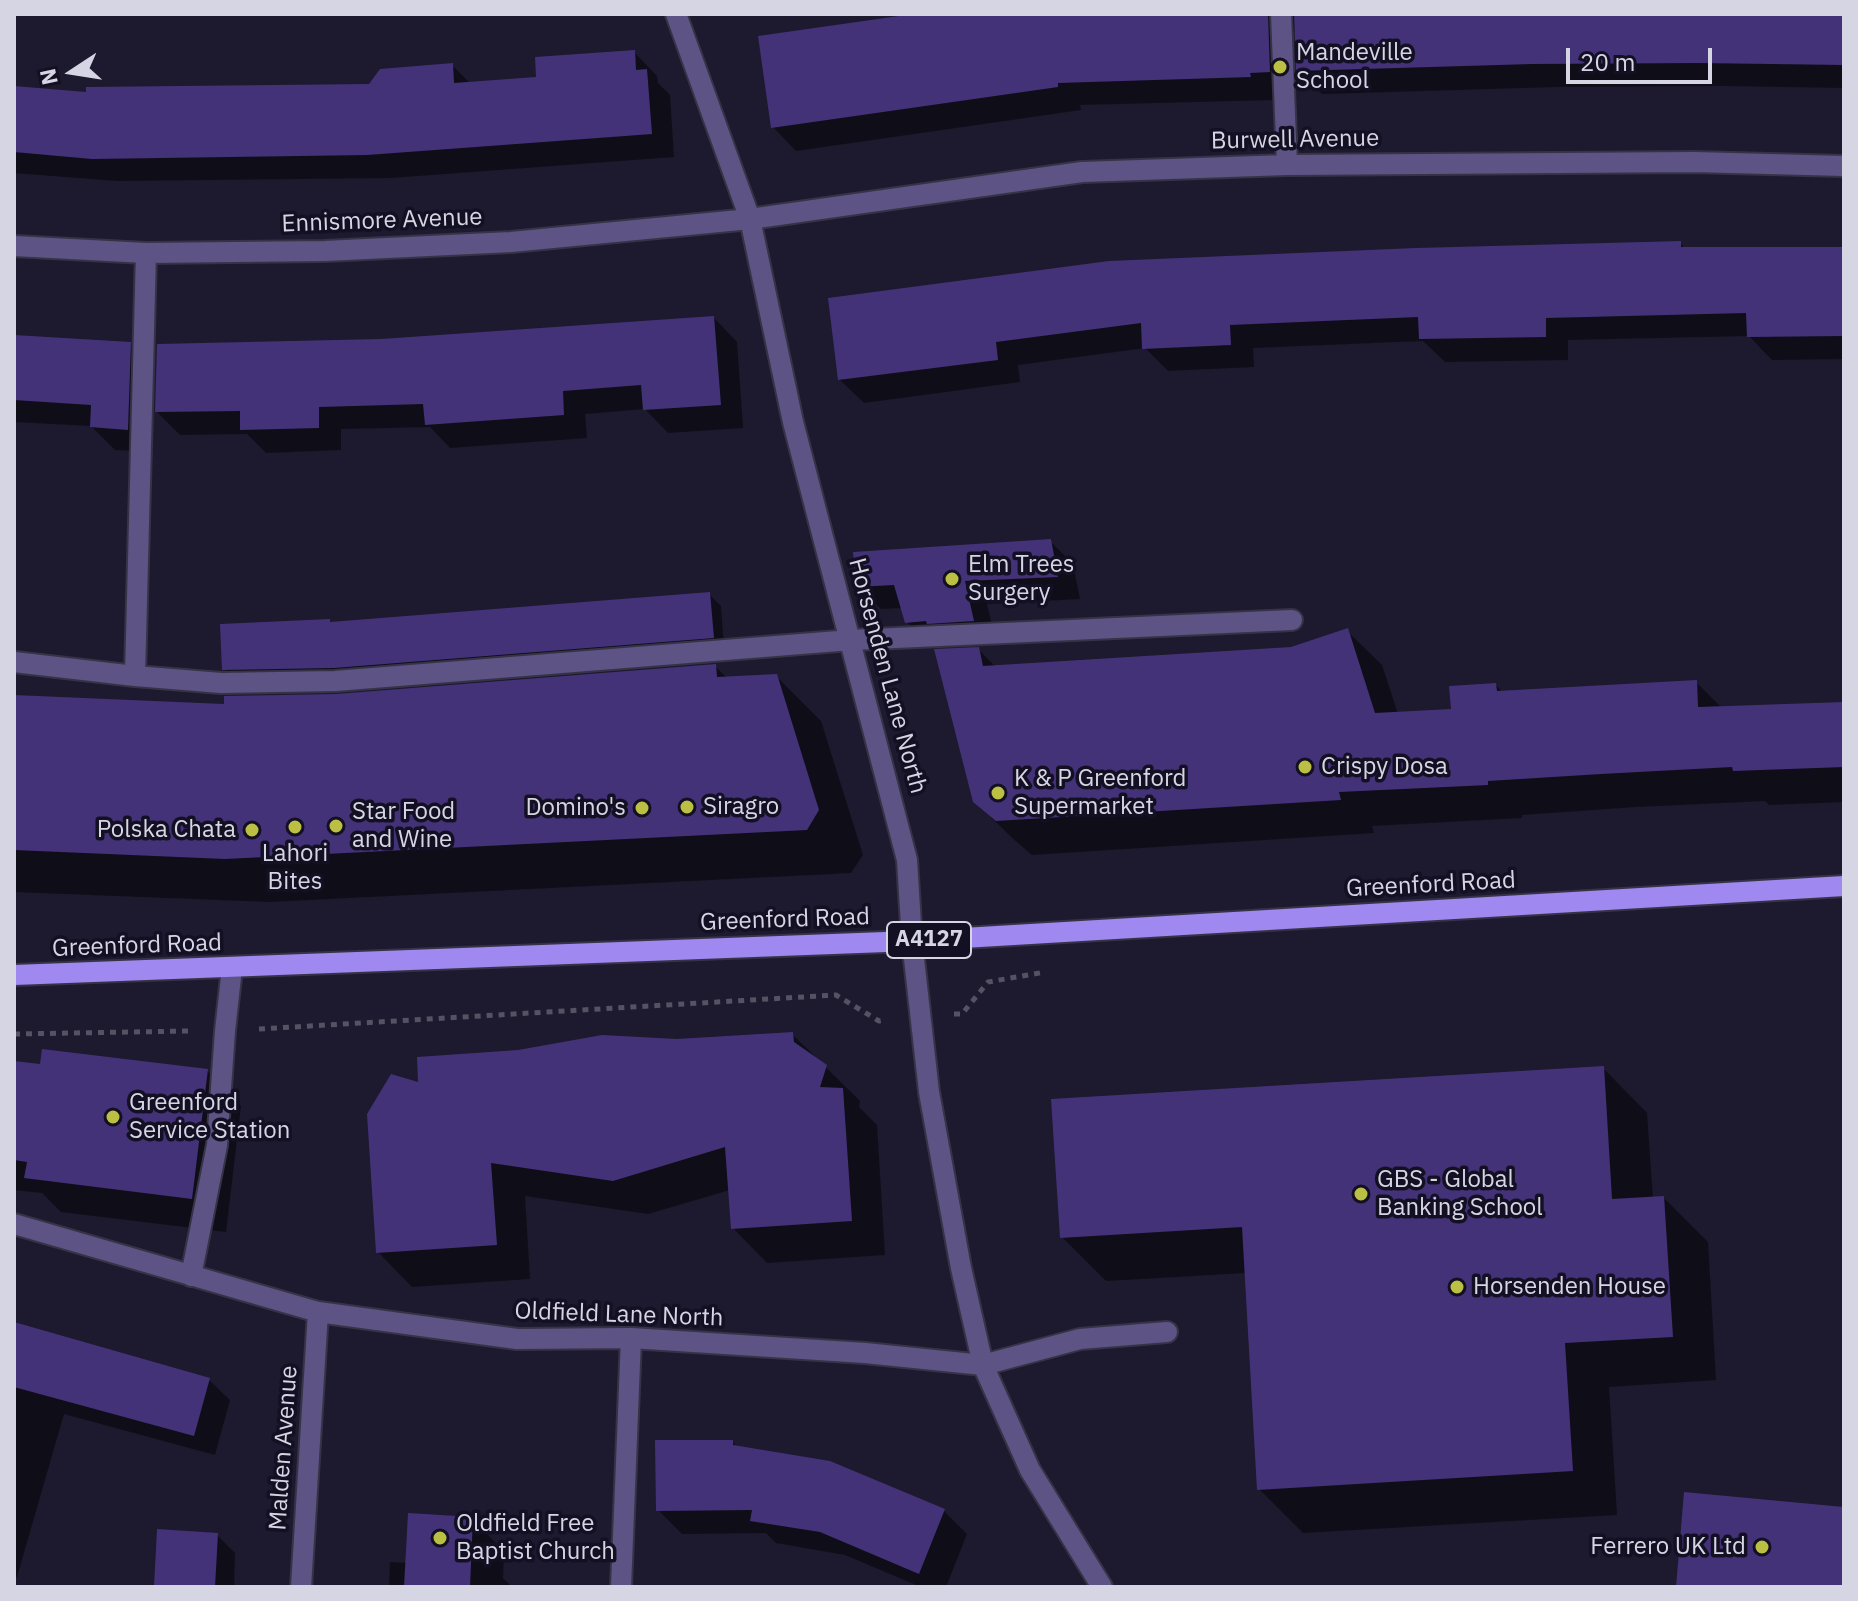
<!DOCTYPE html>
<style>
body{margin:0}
#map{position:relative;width:1858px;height:1601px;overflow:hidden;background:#1d192e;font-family:"IBM Plex Sans",sans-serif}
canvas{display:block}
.frame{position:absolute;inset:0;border:16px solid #d6d5e3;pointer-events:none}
.north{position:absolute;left:32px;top:32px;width:80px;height:80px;-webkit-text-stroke:6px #141024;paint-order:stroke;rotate:258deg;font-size:22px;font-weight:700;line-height:32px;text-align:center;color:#d6d5e3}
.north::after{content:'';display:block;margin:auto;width:28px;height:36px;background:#d6d5e3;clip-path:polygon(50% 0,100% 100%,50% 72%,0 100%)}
.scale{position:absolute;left:1566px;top:48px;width:146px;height:36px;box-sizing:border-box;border:4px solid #d6d5e3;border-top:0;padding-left:10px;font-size:24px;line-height:28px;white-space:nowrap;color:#d6d5e3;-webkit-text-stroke:6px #141024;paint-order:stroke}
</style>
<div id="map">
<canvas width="1858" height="1601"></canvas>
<div class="frame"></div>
<div class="north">N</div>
<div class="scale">20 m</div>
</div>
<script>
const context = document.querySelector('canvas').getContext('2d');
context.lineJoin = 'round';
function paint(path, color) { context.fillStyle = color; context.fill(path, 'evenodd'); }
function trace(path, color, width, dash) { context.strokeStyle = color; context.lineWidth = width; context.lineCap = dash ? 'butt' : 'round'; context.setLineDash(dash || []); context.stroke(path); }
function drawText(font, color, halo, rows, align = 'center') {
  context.font = font + ' "IBM Plex Sans",sans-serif'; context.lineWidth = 7; context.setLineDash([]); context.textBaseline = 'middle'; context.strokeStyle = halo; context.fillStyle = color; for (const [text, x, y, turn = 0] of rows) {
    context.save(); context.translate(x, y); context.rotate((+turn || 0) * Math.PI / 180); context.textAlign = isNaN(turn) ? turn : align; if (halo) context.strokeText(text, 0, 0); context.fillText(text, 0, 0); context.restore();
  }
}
const shadow = new Path2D(`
 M 932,14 L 1844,14 L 1844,88 L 1724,86 L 1557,87 L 1322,94 L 1298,70 L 1296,27 L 1291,38 L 1293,95 L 1273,95 L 1273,100 L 1080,105 L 1081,110 L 796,151 L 773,127 Z
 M 634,52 L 657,76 L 658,83 L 670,95 L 674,157 L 391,178 L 117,181 L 14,173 L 14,88 L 88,94 L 370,86 L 452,65 L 471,84 L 539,78 Z
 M 1680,243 L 1686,249 L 1844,249 L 1844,359 L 1772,360 L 1749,336 L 1568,340 L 1568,360 L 1445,362 L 1423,341 L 1253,348 L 1254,367 L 1168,371 L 1145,348 L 1018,365 L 1020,382 L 864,403 L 840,380 L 830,300 Z
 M 714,318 L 737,342 L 743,428 L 668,433 L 645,409 L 585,414 L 587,438 L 450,448 L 430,427 L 341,429 L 341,450 L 266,453 L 247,434 L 180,435 L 157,412 L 381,341 Z
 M 14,337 L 130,344 L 153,367 L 151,452 L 115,450 L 91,426 L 14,422 Z
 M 1050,541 L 1073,564 L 1080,599 L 987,604 L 996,644 L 953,646 L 950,643 L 930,645 L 907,622 L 903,608 L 881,609 L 857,586 Z
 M 709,594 L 721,606 L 724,649 L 236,681 L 224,669 L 332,624 Z
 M 1347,631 L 1382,665 L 1398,714 L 1453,711 L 1496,685 L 1503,693 L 1696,682 L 1722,708 L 1844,704 L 1844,802 L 1769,805 L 1765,801 L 1636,807 L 1522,815 L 1522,818 L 1372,826 L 1374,833 L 1032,855 L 1010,836 L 975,801 L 978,649 L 997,668 L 1292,649 Z
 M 715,666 L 728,679 L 776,676 L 821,721 L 863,855 L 851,873 L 270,902 L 14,892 L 14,697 L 226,706 Z
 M 792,1034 L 860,1101 L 859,1107 L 877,1125 L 885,1255 L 767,1263 L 733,1228 L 730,1190 L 648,1214 L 525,1196 L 530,1279 L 412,1287 L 378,1252 L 420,1084 L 677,1041 Z
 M 14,1063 L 42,1066 L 207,1071 L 241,1106 L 226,1232 L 61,1212 L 42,1193 L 14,1190 Z
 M 1603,1068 L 1647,1113 L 1653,1198 L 1664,1198 L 1708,1242 L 1716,1380 L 1609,1387 L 1617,1515 L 1303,1533 L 1259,1489 L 1246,1273 L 1106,1281 L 1062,1237 Z
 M 14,1324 L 209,1380 L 230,1400 L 215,1455 L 64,1414 L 17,1577 L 14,1576 Z
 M 732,1442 L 739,1448 L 944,1511 L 967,1534 L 946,1587 L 921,1587 L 845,1555 L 776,1543 L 766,1533 L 682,1534 L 658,1510 Z
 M 472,1519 L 504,1551 L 503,1578 L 512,1587 L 389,1587 L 390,1562 L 407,1563 Z
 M 217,1535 L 235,1553 L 234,1587 L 157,1587 Z`);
const building = new Path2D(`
 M 913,14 L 1268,14 L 1270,72 L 1250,73 L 1251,77 L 1058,83 L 1058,87 L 771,128 L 758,36 Z
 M 1294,14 L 1844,14 L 1844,65 L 1699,63 L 1532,64 L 1296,71 Z
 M 635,50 L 636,70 L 647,69 L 652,134 L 367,155 L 92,159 L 14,152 L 14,86 L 86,92 L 86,87 L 369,84 L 380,69 L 453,63 L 454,83 L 536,77 L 535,57 Z
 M 1681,241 L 1681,247 L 1844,247 L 1844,336 L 1747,337 L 1746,313 L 1546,318 L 1546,337 L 1419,339 L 1418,317 L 1230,325 L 1231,345 L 1142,349 L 1141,323 L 996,342 L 998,360 L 838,380 L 828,298 L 1109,261 L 1416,248 Z
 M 714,316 L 721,405 L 643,410 L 641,385 L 563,391 L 564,415 L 425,425 L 423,404 L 319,407 L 319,428 L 240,430 L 240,411 L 155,412 L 157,344 L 381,339 Z
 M 14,335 L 131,342 L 128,430 L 90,427 L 91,405 L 14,400 Z
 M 1051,539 L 1058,577 L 965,581 L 974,621 L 927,624 L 926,621 L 905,623 L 894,585 L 856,587 L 853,552 Z
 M 710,592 L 714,638 L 334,668 L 222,670 L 220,624 L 330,619 L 330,622 Z
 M 1348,628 L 1375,713 L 1451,709 L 1449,686 L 1496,683 L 1497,691 L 1697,680 L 1698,707 L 1844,702 L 1844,767 L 1733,771 L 1732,767 L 1601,774 L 1488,781 L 1488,785 L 1339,792 L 1341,800 L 996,821 L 973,802 L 934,649 L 979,647 L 983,666 L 1291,647 Z
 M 716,664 L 717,677 L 777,674 L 819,810 L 807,830 L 225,859 L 14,850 L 14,695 L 224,704 L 224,696 L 336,694 Z
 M 793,1032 L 794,1042 L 827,1065 L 820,1087 L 843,1088 L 852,1221 L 731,1229 L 725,1147 L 613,1181 L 491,1163 L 497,1245 L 376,1253 L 367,1114 L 391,1074 L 418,1082 L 417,1057 L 518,1050 L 602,1035 L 677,1039 Z
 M 42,1049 L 208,1069 L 192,1199 L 24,1178 L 27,1162 L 14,1160 L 14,1061 L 40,1064 Z
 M 1604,1066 L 1612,1199 L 1664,1196 L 1673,1337 L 1565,1343 L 1573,1471 L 1257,1490 L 1242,1227 L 1060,1238 L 1051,1099 Z
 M 14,1322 L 210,1378 L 194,1436 L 14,1387 Z
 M 655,1440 L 733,1440 L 733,1445 L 830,1461 L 945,1509 L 919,1574 L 820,1532 L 750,1521 L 752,1510 L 656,1511 Z
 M 1684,1492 L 1844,1507 L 1844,1587 L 1676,1587 Z
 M 408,1513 L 473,1517 L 470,1587 L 404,1587 Z
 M 157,1529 L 218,1533 L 215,1587 L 154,1587 Z`);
const path = new Path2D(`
 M 954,1014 L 962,1014 L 988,982 L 1045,972
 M 259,1029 L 836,995 L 879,1021 L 885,1020
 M 14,1034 L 189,1031`);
const minor = new Path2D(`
 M 676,14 L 750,219 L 793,422 L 907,860 L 912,941 L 929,1092 L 961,1268 L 983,1365 L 1030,1470 L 1102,1587
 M 1281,14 L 1287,165
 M 14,246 L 146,253 L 325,251 L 511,242 L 750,219 L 1082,172 L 1287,165 L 1694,162 L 1844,166
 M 14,662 L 135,676 L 221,683 L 335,681 L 851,640 L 1292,620
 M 135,676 L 146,253
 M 14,1224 L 318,1312 L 517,1339 L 631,1338 L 865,1353 L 983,1365 L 1080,1339 L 1167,1332
 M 191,1276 L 217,1145 L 225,1031 L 232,968
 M 301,1587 L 318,1312
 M 621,1587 L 631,1338`);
const major = new Path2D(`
 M 14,975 L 912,941 L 1844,886`);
const markers = [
 [1280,67,8,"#bbc045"],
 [952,579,8,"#bbc045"],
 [1305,767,8,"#bbc045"],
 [998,793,8,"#bbc045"],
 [687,807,8,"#bbc045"],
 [642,808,8,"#bbc045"],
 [336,826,8,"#bbc045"],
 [295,827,8,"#bbc045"],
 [252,830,8,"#bbc045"],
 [113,1117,8,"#bbc045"],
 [1361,1194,8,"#bbc045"],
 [1457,1287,8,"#bbc045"],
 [440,1538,8,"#bbc045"],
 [1762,1547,8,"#bbc045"]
];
const shields = [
 [929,940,84]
];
const shieldNames = [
 ["A4127",929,940]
];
const poiNames = [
 ["Mandeville",1296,53],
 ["School",1296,81],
 ["Elm Trees",968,565],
 ["Surgery",968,593],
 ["Crispy Dosa",1321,767],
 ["K & P Greenford",1014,779],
 ["Supermarket",1014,807],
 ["Siragro",703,807],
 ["Domino's",626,808,"right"],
 ["Star Food",352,812],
 ["and Wine",352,840],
 ["Polska Chata",236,830,"right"],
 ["Lahori",295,854,"center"],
 ["Bites",295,882,"center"],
 ["Greenford",129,1103],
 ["Service Station",129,1131],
 ["GBS - Global",1377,1180],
 ["Banking School",1377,1208],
 ["Horsenden House",1473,1287],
 ["Oldfield Free",456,1524],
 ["Baptist Church",456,1552],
 ["Ferrero UK Ltd",1746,1547,"right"]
];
const streetNames = [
 ["Burwell Avenue",1295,140,-1],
 ["Ennismore Avenue",382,221,-2],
 ["Horsenden Lane North",887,676,75],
 ["Greenford Road",1431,885,-3],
 ["Greenford Road",785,920,-2],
 ["Greenford Road",137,946,-2],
 ["Oldfield Lane North",619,1315,2],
 ["Malden Avenue",284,1448,-86]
];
paint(shadow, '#0007');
paint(building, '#443278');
trace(minor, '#373347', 24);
trace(major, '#373347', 24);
trace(path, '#555264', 5, [6, 6]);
trace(minor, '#5d5485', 20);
trace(major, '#9f89f0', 20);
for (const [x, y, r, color] of markers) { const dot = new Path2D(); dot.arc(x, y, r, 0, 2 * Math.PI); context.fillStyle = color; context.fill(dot); trace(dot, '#141024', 3); }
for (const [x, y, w] of shields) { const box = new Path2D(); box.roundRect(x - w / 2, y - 18, w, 36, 6); context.fillStyle = '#141024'; context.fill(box); trace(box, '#d6d5e3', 2); }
drawText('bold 22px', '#d6d5e3', null, shieldNames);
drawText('24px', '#d6d5e3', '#141024', poiNames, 'left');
drawText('24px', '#d6d5e3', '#141024', streetNames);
</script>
